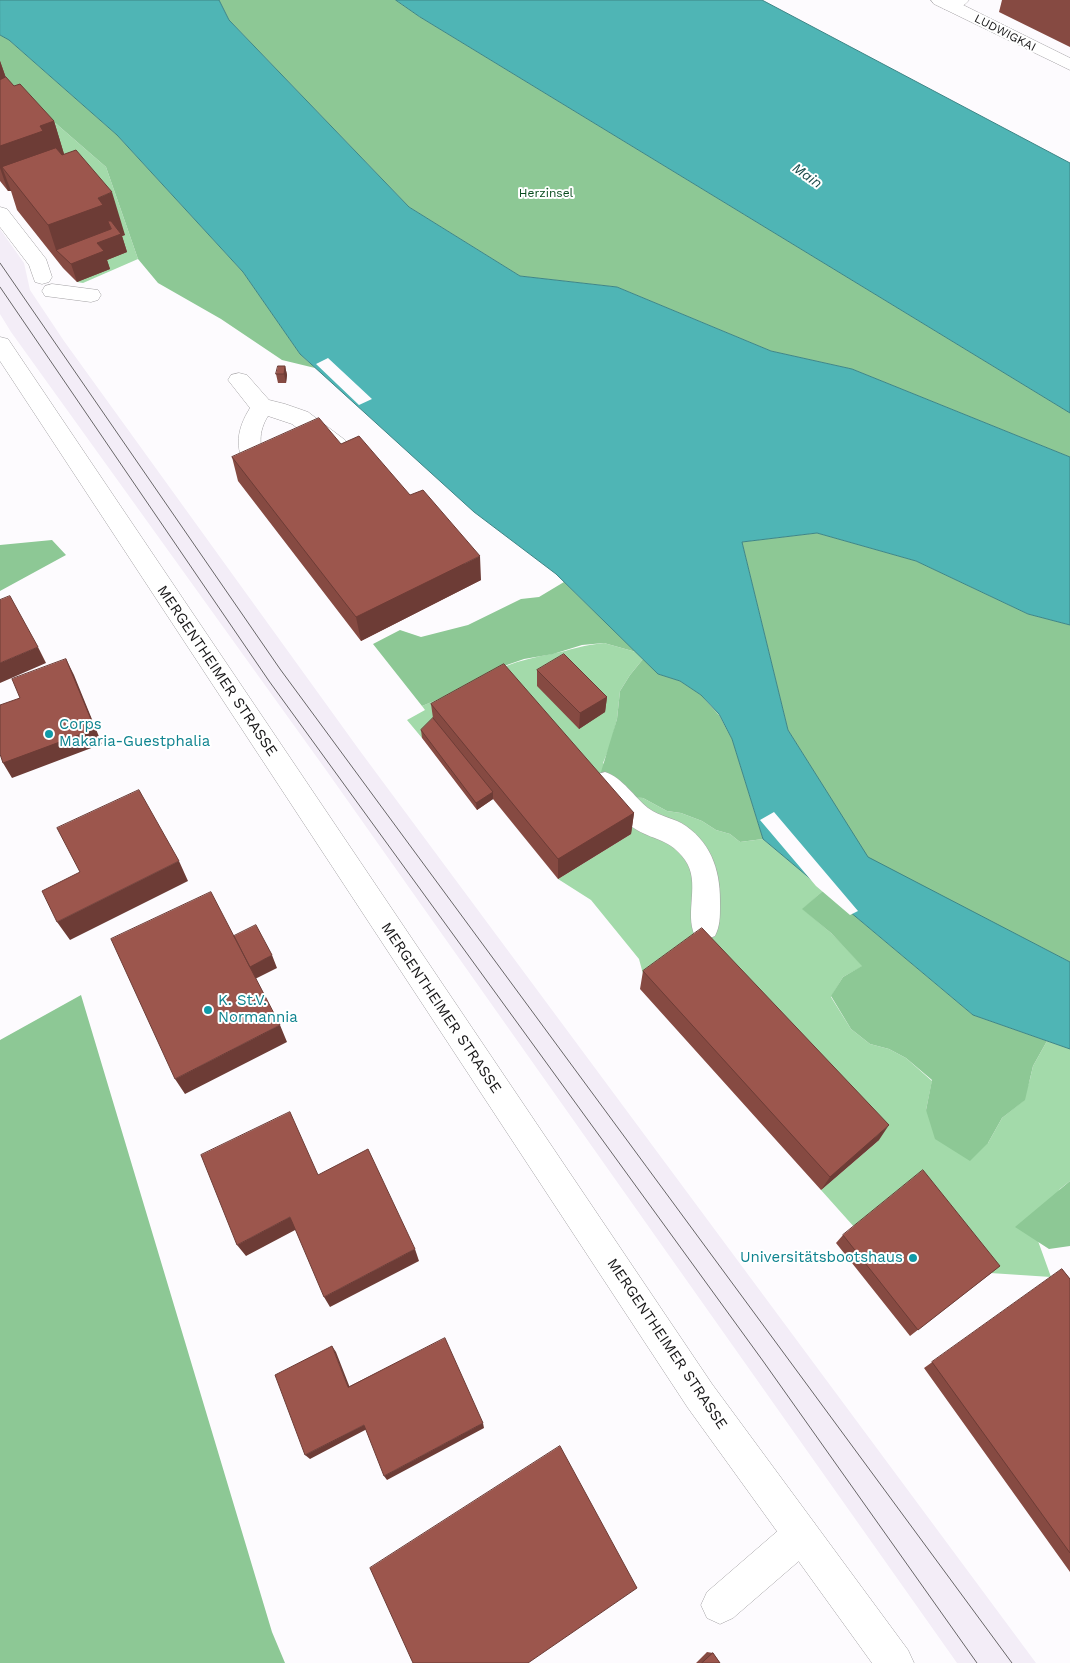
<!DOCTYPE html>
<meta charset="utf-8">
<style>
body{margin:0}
canvas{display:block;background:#fdfbfe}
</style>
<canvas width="1070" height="1663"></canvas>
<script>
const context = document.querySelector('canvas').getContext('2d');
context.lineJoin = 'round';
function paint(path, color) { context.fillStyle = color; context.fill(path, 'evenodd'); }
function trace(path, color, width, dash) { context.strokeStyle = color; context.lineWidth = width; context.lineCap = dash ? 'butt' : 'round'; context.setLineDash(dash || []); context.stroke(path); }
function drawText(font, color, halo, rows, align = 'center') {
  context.font = font + ' "Work Sans",sans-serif'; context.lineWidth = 4; context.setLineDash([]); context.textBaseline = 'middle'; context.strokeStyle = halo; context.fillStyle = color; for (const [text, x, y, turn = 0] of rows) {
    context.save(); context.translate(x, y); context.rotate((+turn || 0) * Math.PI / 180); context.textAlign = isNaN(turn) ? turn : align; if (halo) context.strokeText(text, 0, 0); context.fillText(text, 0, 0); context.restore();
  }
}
const built = new Path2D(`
 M 0,229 L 24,263 L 30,290 L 64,341 L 360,751 L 1036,1663 L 957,1663 L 326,770 L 11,332 L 0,314 Z`);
const green = new Path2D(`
 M 0,75 L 106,167 L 138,259 L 83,283 L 77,282 L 103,261 L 111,240 L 124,235 Z
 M 604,643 L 636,652 L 643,659 L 630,675 L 620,691 L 617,719 L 610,746 L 603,763 L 632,796 L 643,798 L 667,811 L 681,813 L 702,821 L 716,830 L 730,834 L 740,842 L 763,839 L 824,890 L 803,909 L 831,933 L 863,966 L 843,977 L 831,997 L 851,1029 L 870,1044 L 889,1049 L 906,1058 L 932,1081 L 926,1110 L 988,1143 L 1002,1118 L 1023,1101 L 1030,1079 L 1033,1066 L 1047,1041 L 1070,1049 L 1070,1181 L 1060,1189 L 1033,1227 L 1051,1277 L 990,1273 L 855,1228 L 821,1190 L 879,1140 L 646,985 L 639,959 L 591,900 L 558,879 L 631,834 L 434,726 L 422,738 L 407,720 L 425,710 L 422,706 C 451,695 477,677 506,666 C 521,660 536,657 551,654 C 571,650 583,645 604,643 Z`);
const forest = new Path2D(`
 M 219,0 L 396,0 L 420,17 L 1070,413 L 1070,457 L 852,369 L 771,351 L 617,287 L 520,276 L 409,207 L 229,20 Z
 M 0,35 L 9,40 L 117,135 L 243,272 L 300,354 L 315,368 L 282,360 L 221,319 L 158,283 L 138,259 L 106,167 L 0,75 Z
 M 817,533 L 916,561 L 1028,614 L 1070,625 L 1070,962 L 868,858 L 788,730 L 742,542 Z
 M 52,540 L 66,555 L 0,591 L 0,545 Z
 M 564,582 L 636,652 L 604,643 L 582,645 L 553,654 L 524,659 L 504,666 L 444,697 L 422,706 L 373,644 L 400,630 L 421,637 L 468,625 L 521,599 L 539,597 Z
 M 643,659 L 658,674 L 680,681 L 701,695 L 719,715 L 732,739 L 763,839 L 740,842 L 730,834 L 716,830 L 702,821 L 681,813 L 667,811 L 643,798 L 632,797 L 607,778 L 601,772 L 617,719 L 620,691 L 630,675 Z
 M 824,890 L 973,1015 L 1047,1041 L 1033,1066 L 1025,1100 L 1002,1118 L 988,1143 L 970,1161 L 935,1139 L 926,1110 L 932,1080 L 906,1058 L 889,1049 L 870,1044 L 851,1029 L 831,996 L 843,977 L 862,966 L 831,933 L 802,909 Z
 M 81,995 L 272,1632 L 285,1663 L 0,1663 L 0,1040 Z
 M 1070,1181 L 1070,1246 L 1049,1249 L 1015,1227 Z`);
const water = new Path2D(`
 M 0,0 L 219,0 L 229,20 L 409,207 L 520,276 L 617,287 L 771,351 L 852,369 L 1070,457 L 1070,625 L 1028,614 L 916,561 L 817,533 L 742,542 L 788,730 L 868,857 L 1070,962 L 1070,1049 L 973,1015 L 763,839 L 732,739 L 719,714 L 701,695 L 680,681 L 658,674 L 556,574 L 474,512 L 300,354 L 243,272 L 117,135 L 9,40 L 0,35 Z
 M 396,0 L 762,0 L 1070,163 L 1070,413 L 420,17 Z`);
const pier = new Path2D(`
 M 328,358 L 372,399 L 359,405 L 316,364 Z
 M 774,812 L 858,911 L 850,915 L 816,886 L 760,820 Z`);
const minor = new Path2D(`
 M 947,0 L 969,0 C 963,8 953,11 944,9 L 941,5 Z
 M 0,207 L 7,209 L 46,259 L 52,277 L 49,282 L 42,284 L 35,282 L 29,265 L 0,227 Z
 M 52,284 L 98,290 L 101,295 L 98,300 L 91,302 L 45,296 L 42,291 L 45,286 Z
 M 239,373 L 247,375 L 269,400 L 285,404 L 308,412 L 345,440 L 348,446 L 345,452 L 337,454 L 329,452 L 292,424 L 268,416 C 258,432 259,446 266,464 L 263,470 L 255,472 L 247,470 C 234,447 237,429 250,408 L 228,380 L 231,375 Z
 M 605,772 C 623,778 634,797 648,808 C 660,817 675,818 686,826 C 713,845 721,874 720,906 C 720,917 720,926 715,936 L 705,940 L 695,936 C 684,913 701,882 685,860 C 670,839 656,841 637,830 C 620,820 600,801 592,783 L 595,775 Z
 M 801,1517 L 814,1522 L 819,1535 L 814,1548 L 733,1618 L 720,1624 L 707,1618 L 701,1605 L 707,1592 L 788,1522 Z`);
const major = new Path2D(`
 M 931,0 L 953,0 L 1070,58 L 1070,70 L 934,4 Z
 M 0,337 L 8,339 L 712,1384 L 908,1650 L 914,1663 L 872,1663 L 688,1408 L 0,361 Z`);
const tram = new Path2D(`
 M 0,263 L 280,669 L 1012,1663
 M 0,287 L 269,681 L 763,1361 L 977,1663`);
const wall = new Path2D(`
 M 1002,0 L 1070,0 L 1070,47 L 999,12 Z
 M 0,61 L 6,78 L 14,86 L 54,121 L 64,154 L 125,235 L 122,236 L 127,252 L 107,260 L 110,269 L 77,282 L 63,268 L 17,210 L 11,191 L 8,191 L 0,181 Z
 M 285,366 L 287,375 L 286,383 L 278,383 L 276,374 Z
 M 341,444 L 481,580 L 361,641 L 238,481 L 232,457 Z
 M 537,670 L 607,697 L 605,712 L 579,729 L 537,686 Z
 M 431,704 L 634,813 L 631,834 L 558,879 L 493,799 L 477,810 L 422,738 L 421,730 L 433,718 Z
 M 643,971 L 879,1140 L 821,1190 L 640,989 Z
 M 843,1235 L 1000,1266 L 910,1336 L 836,1243 Z
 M 1062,1269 L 1070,1279 L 1070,1572 L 924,1368 Z
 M 707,1652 L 713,1653 L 720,1663 L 696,1663 Z`);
const shadedWall = new Path2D(`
 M 0,61 L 14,101 L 0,106 Z
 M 54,121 L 67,164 L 2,167 L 11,191 L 8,191 L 0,168 L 0,146 L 40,126 Z
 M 112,192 L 125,235 L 122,236 L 127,252 L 107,260 L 110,269 L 77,282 L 71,264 L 56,250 L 48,225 L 98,198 Z
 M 285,366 L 287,375 L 286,383 L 284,374 Z
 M 480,556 L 481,580 L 361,641 L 356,617 Z
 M 38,647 L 46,663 L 0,683 L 0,663 Z
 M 66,659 L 74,675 L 102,744 L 12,778 L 3,763 Z
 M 607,697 L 605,712 L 579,729 L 580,713 Z
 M 493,792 L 493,799 L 477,810 L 476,803 Z
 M 634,813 L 631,834 L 558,879 L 558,859 Z
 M 179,861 L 188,881 L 70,940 L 57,922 Z
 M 272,955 L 277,968 L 255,979 L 249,967 Z
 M 280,1025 L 287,1042 L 185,1094 L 175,1079 Z
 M 889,1125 L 879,1140 L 821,1190 L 830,1177 Z
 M 290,1217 L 297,1229 L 246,1256 L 237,1245 Z
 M 415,1249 L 419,1261 L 330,1307 L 324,1297 Z
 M 332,1346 L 336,1352 L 352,1393 L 348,1387 Z
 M 483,1423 L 484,1428 L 387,1480 L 384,1476 Z
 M 364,1425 L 367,1429 L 310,1459 L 305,1455 Z`);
const building = new Path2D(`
 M 6,77 L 14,86 L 20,84 L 54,121 L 40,126 L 43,131 L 0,146 L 0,80 Z
 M 56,148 L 62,155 L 76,150 L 112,192 L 98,198 L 103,205 L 48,225 L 2,167 Z
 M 108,221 L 111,221 L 121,234 L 97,243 L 104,251 L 71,264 L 56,250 L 111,229 Z
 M 278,366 L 285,366 L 284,374 L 276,374 Z
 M 319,418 L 341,444 L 359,436 L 410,495 L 423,490 L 480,556 L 356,617 L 232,457 Z
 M 10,596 L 38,647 L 0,663 L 0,600 Z
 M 564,654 L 607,697 L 580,713 L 537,670 Z
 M 66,659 L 95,729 L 3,763 L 0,754 L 0,705 L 20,698 L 12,679 Z
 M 504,664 L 634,813 L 558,859 L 431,704 Z
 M 433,718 L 493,792 L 476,803 L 421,730 Z
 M 139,790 L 179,861 L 57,922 L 42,891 L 80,872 L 57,828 Z
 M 211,892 L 280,1025 L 175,1079 L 111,939 Z
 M 256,925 L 272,955 L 250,967 L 234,936 Z
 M 702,928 L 889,1125 L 830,1177 L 643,971 Z
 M 290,1112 L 318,1175 L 368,1149 L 415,1249 L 324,1297 L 290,1217 L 237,1245 L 201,1155 Z
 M 923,1170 L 1000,1266 L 918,1330 L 843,1235 Z
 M 1062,1269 L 1070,1279 L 1070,1553 L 932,1362 Z
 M 445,1338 L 483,1423 L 384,1476 L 364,1425 L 305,1455 L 275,1375 L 332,1346 L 348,1387 Z
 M 560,1446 L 637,1588 L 528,1663 L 413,1663 L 370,1568 Z
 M 713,1653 L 720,1663 L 702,1663 Z`);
const markers = [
 [49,734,5,"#0f9aa8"],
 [208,1010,5,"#0f9aa8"],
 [913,1258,5,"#0f9aa8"]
];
const farStreetnames = [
 ["LUDWIGKAI",1005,33,27]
];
const farParknames = [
 ["Herzinsel",546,193]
];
const farWaternames = [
 ["Main",807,176,35]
];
const streetNames = [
 ["MERGENTHEIMER STRASSE",217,671,56],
 ["MERGENTHEIMER STRASSE",441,1008,56],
 ["MERGENTHEIMER STRASSE",667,1344,56]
];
const cultureNames = [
 ["Corps",59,725],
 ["Makaria-Guestphalia",59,742],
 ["K. St.V.",218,1001],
 ["Normannia",218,1018],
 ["Universitätsbootshaus",903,1258,"right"]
];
paint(built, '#f3edf7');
paint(green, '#a3daaa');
paint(forest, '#8dc895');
paint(water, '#4fb5b5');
trace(water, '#3e8586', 1);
paint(pier, '#fdfbfe');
trace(minor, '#a3a1a4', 1);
trace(major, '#a3a1a4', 1);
paint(minor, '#fff');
paint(major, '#fff');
trace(tram, '#686668', 1);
paint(wall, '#864a42');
paint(shadedWall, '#6d3c36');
paint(building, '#9c564d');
trace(building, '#6d3c36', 1);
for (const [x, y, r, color] of markers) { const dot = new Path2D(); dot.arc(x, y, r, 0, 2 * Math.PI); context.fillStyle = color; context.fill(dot); trace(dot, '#fff', 2); }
drawText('12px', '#171617', '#fff', farStreetnames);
drawText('12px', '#084c1d', '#fff', farParknames);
drawText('italic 14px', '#184747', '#fff', farWaternames);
drawText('15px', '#171617', '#fff', streetNames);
drawText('15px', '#0d838f', '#fff', cultureNames, 'left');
</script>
